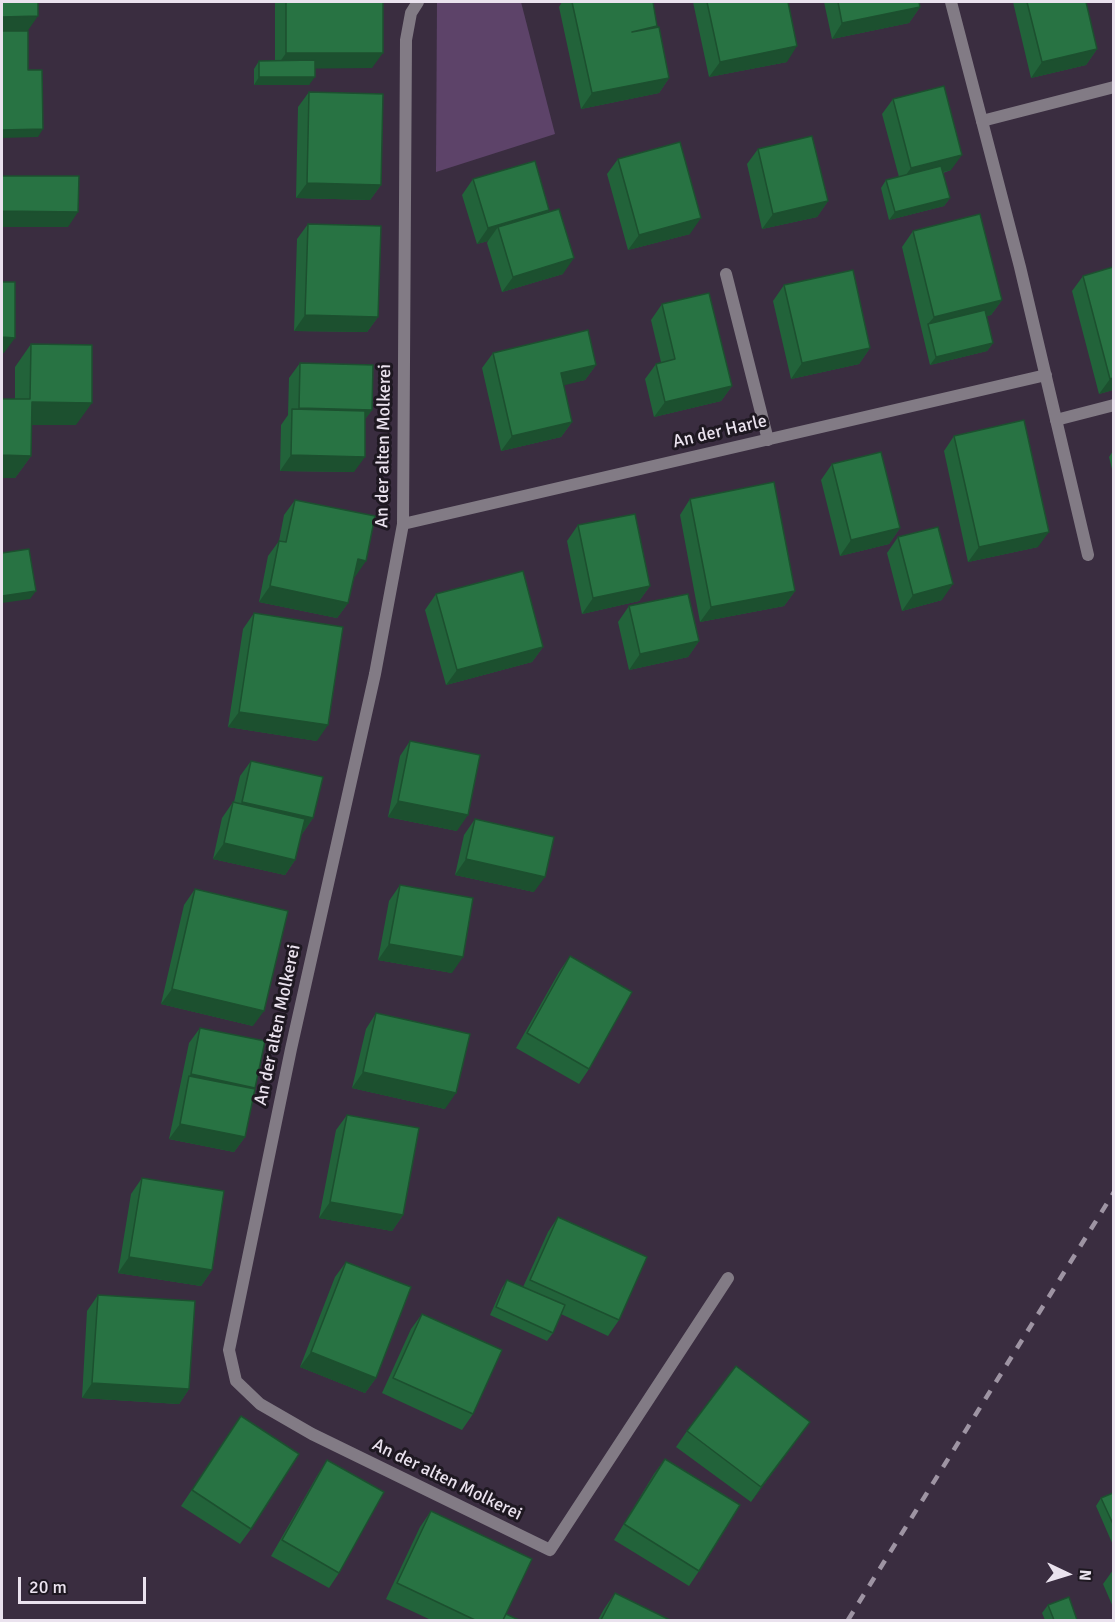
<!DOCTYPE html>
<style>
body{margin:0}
#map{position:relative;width:1115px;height:1622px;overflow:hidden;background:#3a2d40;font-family:Signika,sans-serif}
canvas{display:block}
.frame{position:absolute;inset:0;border:3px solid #eae2ee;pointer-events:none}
.north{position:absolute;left:1037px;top:1544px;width:60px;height:60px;-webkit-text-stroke:4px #1e1821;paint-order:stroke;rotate:94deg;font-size:16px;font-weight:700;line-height:24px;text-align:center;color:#eae2ee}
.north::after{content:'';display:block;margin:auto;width:21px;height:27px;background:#eae2ee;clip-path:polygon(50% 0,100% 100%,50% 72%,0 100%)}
.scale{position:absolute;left:18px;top:1577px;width:128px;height:27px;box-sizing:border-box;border:3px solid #eae2ee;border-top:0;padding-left:8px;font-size:18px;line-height:21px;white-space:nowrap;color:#eae2ee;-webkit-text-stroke:4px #1e1821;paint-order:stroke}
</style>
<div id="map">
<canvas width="1115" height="1622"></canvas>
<div class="frame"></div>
<div class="north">N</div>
<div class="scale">20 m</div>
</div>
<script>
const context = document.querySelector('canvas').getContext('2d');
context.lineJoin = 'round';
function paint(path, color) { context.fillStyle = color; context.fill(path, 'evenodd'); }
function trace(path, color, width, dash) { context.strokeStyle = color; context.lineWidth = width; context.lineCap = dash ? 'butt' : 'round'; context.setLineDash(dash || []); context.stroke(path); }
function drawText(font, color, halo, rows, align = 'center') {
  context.font = font + ' Signika,sans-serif'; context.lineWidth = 6; context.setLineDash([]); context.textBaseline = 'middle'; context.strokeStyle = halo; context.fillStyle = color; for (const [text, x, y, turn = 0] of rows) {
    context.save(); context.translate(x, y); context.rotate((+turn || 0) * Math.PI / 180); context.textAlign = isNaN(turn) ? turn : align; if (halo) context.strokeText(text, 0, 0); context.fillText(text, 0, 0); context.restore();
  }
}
const green = new Path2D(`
 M 437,2 L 521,2 L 555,134 L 436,172 Z`);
const lane = new Path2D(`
 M 982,121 L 1114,87
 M 726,274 L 768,440
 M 1056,420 L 1114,405`);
const street = new Path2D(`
 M 418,2 L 411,13 L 406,40 L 403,524 L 375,674 L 291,1049 L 229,1350 L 236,1381 L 260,1404 L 312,1434 L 550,1550 L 728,1278
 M 951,2 L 1020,267 L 1088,555
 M 403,524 L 1046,375`);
const rail = new Path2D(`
 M 848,1620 L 1114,1192`);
const wall = new Path2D(`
 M 275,2 L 383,2 L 372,68 L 315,68 L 309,85 L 254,85 L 254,69 L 259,61 L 275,61 Z
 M 562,2 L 653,2 L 656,28 L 669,78 L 659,93 L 581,109 L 559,7 Z
 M 693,2 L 788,2 L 787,62 L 709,77 Z
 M 824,2 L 919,2 L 920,7 L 909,23 L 832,39 Z
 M 1013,2 L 1086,2 L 1097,49 L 1086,65 L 1031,78 Z
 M 309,92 L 381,185 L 370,200 L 296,198 L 298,107 Z
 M 893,99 L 951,170 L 943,173 L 950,198 L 944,206 L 889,220 L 881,188 L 886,180 L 899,177 L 882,114 Z
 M 758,149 L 828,201 L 817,217 L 762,229 L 747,164 Z
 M 618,159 L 690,234 L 628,250 L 607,174 Z
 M 473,179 L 549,210 L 548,212 L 563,274 L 502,292 L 487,243 L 488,241 L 477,244 L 462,195 Z
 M 308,224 L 378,317 L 367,332 L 294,331 L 297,239 Z
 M 913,231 L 1002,300 L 991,315 L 986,316 L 993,343 L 987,351 L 930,365 L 902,247 Z
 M 1113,267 L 1113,390 L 1099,394 L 1072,291 L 1083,276 Z
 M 784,285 L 870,348 L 859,364 L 791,379 L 773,301 Z
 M 662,304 L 732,386 L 721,401 L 654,417 L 645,379 L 656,364 L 661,362 L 651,320 Z
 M 31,344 L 76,425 L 31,425 L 31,456 L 15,478 L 2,478 L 2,399 L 15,399 L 15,367 Z
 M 493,353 L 596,365 L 585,380 L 563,385 L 572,422 L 561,437 L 501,451 L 482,368 Z
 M 300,363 L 372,410 L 365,419 L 354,472 L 280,471 L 281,425 L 288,415 L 289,378 Z
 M 954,436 L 1038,547 L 968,562 L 944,451 Z
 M 1113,451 L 1113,473 L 1109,457 Z
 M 832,464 L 900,528 L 889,544 L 840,556 L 821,480 Z
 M 690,499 L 795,591 L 784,606 L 700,622 L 680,515 Z
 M 295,500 L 355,577 L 354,576 L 348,603 L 337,618 L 259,602 L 268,556 L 279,541 L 284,515 Z
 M 578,525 L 650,586 L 639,601 L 582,614 L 567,541 Z
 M 898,537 L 942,600 L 902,611 L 887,553 Z
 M 436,594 L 543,647 L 532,662 L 446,685 L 425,610 Z
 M 629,606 L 699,641 L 688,657 L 629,670 L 618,622 Z
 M 254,613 L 317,741 L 228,727 L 243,629 Z
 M 410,741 L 457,831 L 388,817 L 400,756 Z
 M 251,761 L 313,818 L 302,834 L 301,834 L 295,860 L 285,875 L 213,859 L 222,818 L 233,802 L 234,802 L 240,776 Z
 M 475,819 L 534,892 L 455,875 L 464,835 Z
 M 400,885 L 452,973 L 378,960 L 389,901 Z
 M 195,889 L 253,1026 L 161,1004 L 184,905 Z
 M 570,956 L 589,1069 L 579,1084 L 516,1048 L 559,972 Z
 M 376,1013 L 445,1109 L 352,1088 L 366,1029 Z
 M 200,1028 L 255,1088 L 245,1137 L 234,1152 L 169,1139 L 189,1043 Z
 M 347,1115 L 403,1215 L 392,1231 L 319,1218 L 336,1130 Z
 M 142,1178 L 212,1270 L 201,1286 L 118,1273 L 131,1194 Z
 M 558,1217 L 619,1320 L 608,1336 L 561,1314 L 553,1333 L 547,1341 L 490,1315 L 502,1288 L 507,1280 L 523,1287 L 548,1232 Z
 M 346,1262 L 376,1378 L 365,1393 L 300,1367 L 335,1277 Z
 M 98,1295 L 189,1389 L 179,1404 L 82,1398 L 87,1311 Z
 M 422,1314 L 473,1414 L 462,1430 L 382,1393 L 411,1329 Z
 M 241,1416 L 251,1529 L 240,1544 L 181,1506 Z
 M 810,1422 L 751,1502 L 676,1447 L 687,1431 Z
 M 665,1459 L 699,1571 L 689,1586 L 614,1540 L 654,1474 Z
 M 327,1460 L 339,1573 L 329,1588 L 271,1556 L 317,1476 Z
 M 1113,1493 L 1113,1545 L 1096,1506 L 1101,1498 Z
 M 431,1511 L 506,1614 L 519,1620 L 431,1620 L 386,1599 L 420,1527 Z
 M 1113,1570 L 1113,1607 L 1103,1584 Z
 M 615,1593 L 670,1620 L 598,1620 L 604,1609 Z
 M 1048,1605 L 1077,1620 L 1045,1620 L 1042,1613 Z`);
const shadedWall = new Path2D(`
 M 920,7 L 909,23 L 832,39 L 842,23 Z
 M 38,16 L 22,39 L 2,39 L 2,17 Z
 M 797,46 L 787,62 L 709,77 L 720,62 Z
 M 1097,49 L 1086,65 L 1031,78 L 1042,62 Z
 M 286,53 L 383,53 L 372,68 L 275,69 Z
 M 259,77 L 315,77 L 309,85 L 254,85 Z
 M 669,78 L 659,93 L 581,109 L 592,93 Z
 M 43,129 L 38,137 L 2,138 L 2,130 Z
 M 962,155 L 951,170 L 900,183 L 911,168 Z
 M 307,183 L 381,185 L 370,200 L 296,198 Z
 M 950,198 L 944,206 L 889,220 L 895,212 Z
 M 828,201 L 817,217 L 762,229 L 773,214 Z
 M 549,210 L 538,226 L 498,227 L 488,241 L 477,244 L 488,228 Z
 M 2,211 L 78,212 L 68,227 L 2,227 Z
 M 701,218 L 690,234 L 628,250 L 639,235 Z
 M 574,258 L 563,274 L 502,292 L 513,277 Z
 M 1002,300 L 991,315 L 930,330 L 928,324 L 934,317 Z
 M 305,315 L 378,317 L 367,332 L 294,331 Z
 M 2,337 L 15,338 L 4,353 L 2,353 Z
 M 993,343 L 987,351 L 930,365 L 936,357 Z
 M 870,348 L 859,364 L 791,379 L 802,363 Z
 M 596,365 L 585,380 L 550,389 L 561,373 Z
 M 1113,378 L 1113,390 L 1099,394 L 1110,379 Z
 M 732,386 L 721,401 L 654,417 L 665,402 Z
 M 32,402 L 92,403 L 76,425 L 16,425 Z
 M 299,408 L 372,410 L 361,425 L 292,418 Z
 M 572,422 L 561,437 L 501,451 L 512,436 Z
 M 2,455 L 31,456 L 15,478 L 2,478 Z
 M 291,455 L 365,457 L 354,472 L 280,471 Z
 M 900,528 L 889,544 L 840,556 L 851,540 Z
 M 1049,532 L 1038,547 L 968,562 L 979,547 Z
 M 358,559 L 366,561 L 355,577 L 347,575 Z
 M 953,584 L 942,600 L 902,611 L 913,595 Z
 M 270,586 L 348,603 L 337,618 L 259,602 Z
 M 650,586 L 639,601 L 582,614 L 593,598 Z
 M 36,591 L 30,599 L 2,603 L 2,596 Z
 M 795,591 L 784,606 L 700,622 L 711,607 Z
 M 699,641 L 688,657 L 629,670 L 640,654 Z
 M 543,647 L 532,662 L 446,685 L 457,670 Z
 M 239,712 L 328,725 L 317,741 L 228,727 Z
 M 398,801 L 468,815 L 457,831 L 388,817 Z
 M 242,802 L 313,818 L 302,834 L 231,818 Z
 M 224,843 L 295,860 L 285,875 L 213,859 Z
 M 466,859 L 545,877 L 534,892 L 455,875 Z
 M 389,944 L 463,957 L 452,973 L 378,960 Z
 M 172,989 L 264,1011 L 253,1026 L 161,1004 Z
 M 363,1072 L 456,1093 L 445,1109 L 352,1088 Z
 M 191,1074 L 255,1088 L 244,1103 L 189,1077 Z
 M 180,1124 L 245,1137 L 234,1152 L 169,1139 Z
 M 330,1202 L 403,1215 L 392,1231 L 319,1218 Z
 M 129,1257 L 212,1270 L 201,1286 L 118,1273 Z
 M 311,1352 L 376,1378 L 365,1393 L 300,1367 Z
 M 92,1383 L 189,1389 L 179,1404 L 82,1398 Z
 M 810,1422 L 799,1437 L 751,1502 L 761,1487 Z`);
const building = new Path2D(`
 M 2,2 L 38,2 L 38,16 L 2,17 Z
 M 286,2 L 383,2 L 383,53 L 286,53 Z
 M 572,2 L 653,2 L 657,26 L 632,32 L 659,27 L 669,78 L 592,93 Z
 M 707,2 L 788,2 L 797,46 L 720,62 Z
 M 838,2 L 919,2 L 920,7 L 842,23 Z
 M 1027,2 L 1086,2 L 1097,49 L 1042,62 Z
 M 2,31 L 28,31 L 28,70 L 42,70 L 43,129 L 2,130 Z
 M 315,60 L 315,77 L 259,77 L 259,61 Z
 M 944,86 L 962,155 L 911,168 L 893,99 Z
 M 309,92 L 383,94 L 381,185 L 307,183 Z
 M 812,136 L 828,201 L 773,214 L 758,149 Z
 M 680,142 L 701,218 L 639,235 L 618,159 Z
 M 535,161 L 549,210 L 488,228 L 473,179 Z
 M 941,166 L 950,198 L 895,212 L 886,180 Z
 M 2,176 L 79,176 L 78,212 L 2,211 Z
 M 559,209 L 574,258 L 513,277 L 498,227 Z
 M 980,214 L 1002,300 L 934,317 L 913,231 Z
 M 308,224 L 381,226 L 378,317 L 305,315 Z
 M 1113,267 L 1113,378 L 1110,379 L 1083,276 Z
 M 853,270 L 870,348 L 802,363 L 784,285 Z
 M 2,282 L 15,282 L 15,338 L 2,337 Z
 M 709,293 L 732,386 L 665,402 L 656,364 L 675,359 L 662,304 Z
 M 985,310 L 993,343 L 936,357 L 928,324 Z
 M 588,330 L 596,365 L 561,373 L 572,422 L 512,436 L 493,353 Z
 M 31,344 L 92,345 L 92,403 L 32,402 L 31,456 L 2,455 L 2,399 L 30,399 Z
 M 300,363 L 373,365 L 372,410 L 299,408 Z
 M 292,409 L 365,411 L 365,457 L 291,455 Z
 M 1024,420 L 1049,532 L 979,547 L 954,436 Z
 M 881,452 L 900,528 L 851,540 L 832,464 Z
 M 774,482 L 795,591 L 711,607 L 690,499 Z
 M 295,500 L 375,516 L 366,561 L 358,559 L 348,603 L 270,586 L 279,541 L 286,542 Z
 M 635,514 L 650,586 L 593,598 L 578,525 Z
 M 938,527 L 953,584 L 913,595 L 898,537 Z
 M 29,549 L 36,591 L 2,596 L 2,553 Z
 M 523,571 L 543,647 L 457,670 L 436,594 Z
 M 688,594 L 699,641 L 640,654 L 629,606 Z
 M 254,613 L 343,627 L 328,725 L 239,712 Z
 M 410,741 L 480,755 L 468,815 L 398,801 Z
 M 251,761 L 323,777 L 313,818 L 242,802 Z
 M 233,802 L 305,819 L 295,860 L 224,843 Z
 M 475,819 L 554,837 L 545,877 L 466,859 Z
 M 400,885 L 473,898 L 463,957 L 389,944 Z
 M 195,889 L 288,911 L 264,1011 L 172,989 Z
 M 570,956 L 632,992 L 589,1069 L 527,1033 Z
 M 376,1013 L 470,1034 L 456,1093 L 363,1072 Z
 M 200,1028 L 265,1041 L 255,1088 L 191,1074 Z
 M 189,1076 L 255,1089 L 245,1137 L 180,1124 Z
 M 347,1115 L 419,1128 L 403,1215 L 330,1202 Z
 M 142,1178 L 224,1191 L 212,1270 L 129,1257 Z
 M 558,1217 L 647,1257 L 619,1320 L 530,1280 Z
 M 346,1262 L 411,1287 L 376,1378 L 311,1352 Z
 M 507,1280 L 565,1305 L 553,1333 L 496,1307 Z
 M 98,1295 L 195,1301 L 189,1389 L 92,1383 Z
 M 422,1314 L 502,1350 L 473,1414 L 393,1378 Z
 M 736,1366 L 810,1422 L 761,1487 L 687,1431 Z
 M 241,1416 L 299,1454 L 251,1529 L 192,1490 Z
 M 665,1459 L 740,1505 L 699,1571 L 624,1524 Z
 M 327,1460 L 384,1492 L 339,1573 L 282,1540 Z
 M 1113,1493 L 1113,1524 L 1101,1498 Z
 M 431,1511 L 532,1559 L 503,1620 L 475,1620 L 397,1583 Z
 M 615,1593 L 670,1620 L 601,1620 Z
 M 1069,1597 L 1077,1620 L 1054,1620 L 1048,1605 Z
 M 506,1614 L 519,1620 L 503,1620 Z`);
const streetNames = [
 ["An der Harle",720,432,-13],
 ["An der alten Molkerei",384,446,-89],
 ["An der alten Molkerei",278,1025,-78],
 ["An der alten Molkerei",447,1480,26]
];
paint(green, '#5d4369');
trace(lane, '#827b85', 12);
trace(street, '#827b85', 12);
trace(rail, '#9e94a3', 4.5, [10, 10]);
paint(wall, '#22633a');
paint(shadedWall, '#1c502f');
paint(building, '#287343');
trace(building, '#1c502f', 1.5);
drawText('18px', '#eae2ee', '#1e1821', streetNames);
</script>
